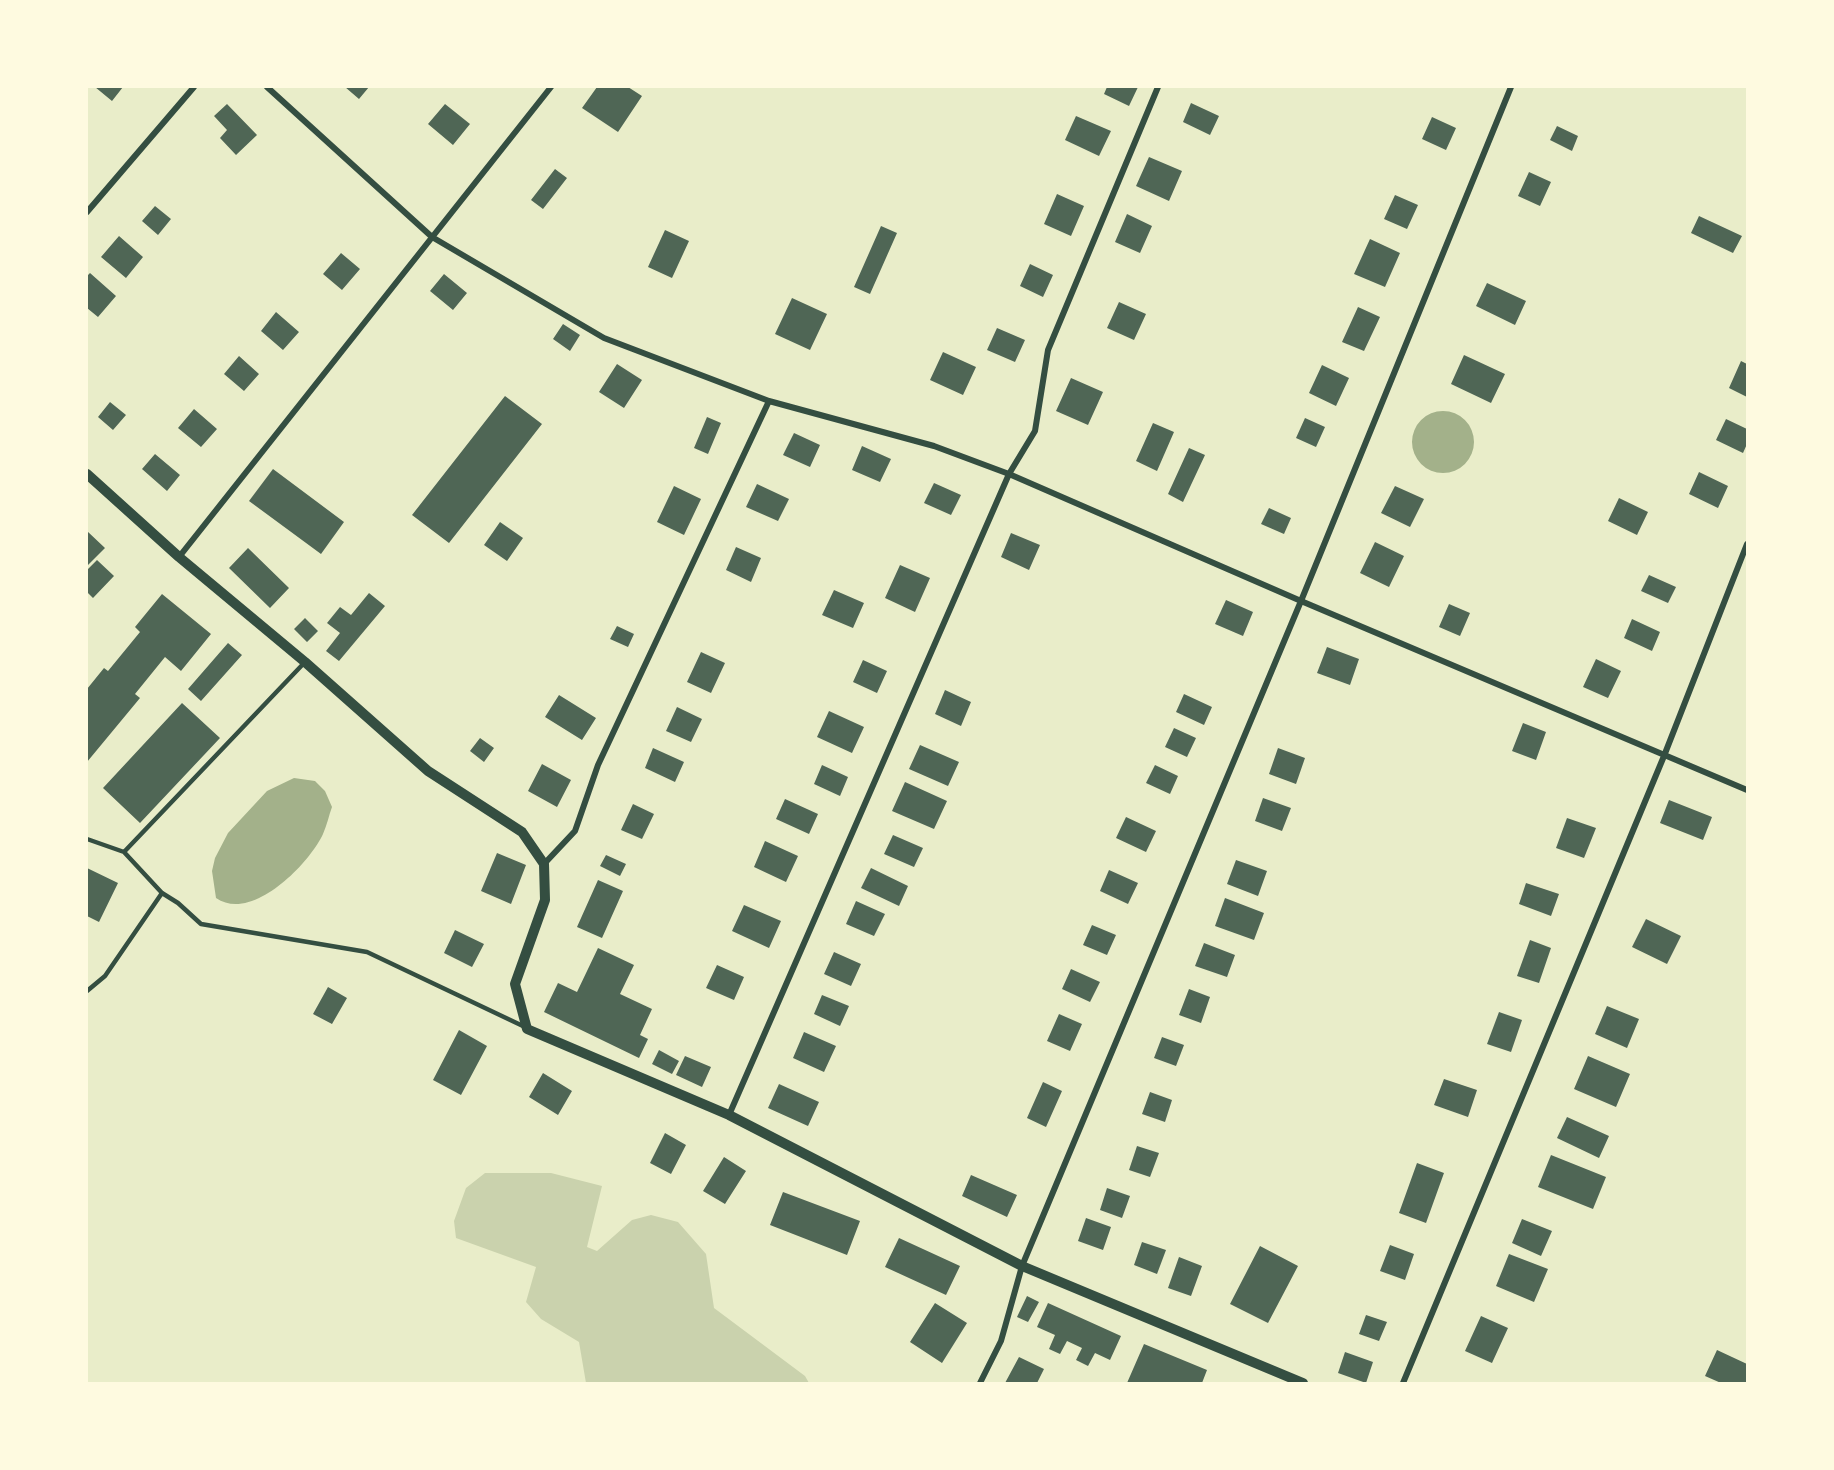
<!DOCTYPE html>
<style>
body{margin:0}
#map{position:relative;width:1834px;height:1470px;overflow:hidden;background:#e9edc9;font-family:"Fira Sans Condensed",sans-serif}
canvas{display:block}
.frame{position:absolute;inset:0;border:88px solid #fefae0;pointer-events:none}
</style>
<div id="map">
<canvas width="1834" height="1470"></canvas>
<div class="frame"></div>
</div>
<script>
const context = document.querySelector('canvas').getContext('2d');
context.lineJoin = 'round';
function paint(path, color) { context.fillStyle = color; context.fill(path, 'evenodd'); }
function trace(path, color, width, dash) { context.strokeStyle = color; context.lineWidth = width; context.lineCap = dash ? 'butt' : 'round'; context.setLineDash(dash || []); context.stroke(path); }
const green = new Path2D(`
 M 485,1173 L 551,1173 L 602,1186 L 587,1247 L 597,1251 L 632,1220 L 651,1215 L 678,1222 L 706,1254 L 714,1308 L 805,1376 L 809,1383 L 586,1383 L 579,1342 L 541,1319 L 526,1302 L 536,1267 L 456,1238 L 454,1221 L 466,1188 Z`);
const water = new Path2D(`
 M1412 442a31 31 0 1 1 62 0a31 31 0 1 1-62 0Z
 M 294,778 L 315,781 L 325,791 L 332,807 C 329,815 327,825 323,834 C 309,864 252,923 216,898 L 212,871 L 215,858 L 228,833 L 267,791 Z`);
const building = new Path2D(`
 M 95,87 L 123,87 L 112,101 Z
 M 345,87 L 369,87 L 359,99 Z
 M 597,87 L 628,87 L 642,96 L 618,132 L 582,108 Z
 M 1107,87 L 1138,87 L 1129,106 L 1104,94 Z
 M 1191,103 L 1219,116 L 1210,135 L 1183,122 Z
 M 227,104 L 257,135 L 236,155 L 220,138 L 227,130 L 214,116 Z
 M 445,104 L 470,124 L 453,145 L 428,124 Z
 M 1076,116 L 1111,131 L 1099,156 L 1065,140 Z
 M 1432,117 L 1456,128 L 1446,150 L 1422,139 Z
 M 1557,126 L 1578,136 L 1572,151 L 1550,140 Z
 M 1149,157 L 1182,171 L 1169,201 L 1136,186 Z
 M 555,169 L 567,178 L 543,209 L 531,200 Z
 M 1529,172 L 1551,182 L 1540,206 L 1518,196 Z
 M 1057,194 L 1084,206 L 1071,236 L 1044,224 Z
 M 1395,195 L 1418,205 L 1407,229 L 1384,219 Z
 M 155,206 L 171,219 L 158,235 L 142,221 Z
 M 1127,214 L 1152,226 L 1140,253 L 1115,242 Z
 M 1699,216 L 1742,236 L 1733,253 L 1691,233 Z
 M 881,226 L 897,233 L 870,294 L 854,287 Z
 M 665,230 L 689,241 L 672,278 L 648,267 Z
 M 119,236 L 143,257 L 126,278 L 101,257 Z
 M 1370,239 L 1400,253 L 1385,287 L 1354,274 Z
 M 341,253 L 360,269 L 342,290 L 323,274 Z
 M 1030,264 L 1053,275 L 1043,297 L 1020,286 Z
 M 90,273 L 116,296 L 98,317 L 87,308 L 87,276 Z
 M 444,274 L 467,293 L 453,310 L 430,291 Z
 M 1487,283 L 1526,301 L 1515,325 L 1476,306 Z
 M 792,298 L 827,314 L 810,350 L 775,334 Z
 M 1119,302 L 1146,314 L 1134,340 L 1107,328 Z
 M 1358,307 L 1380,317 L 1364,351 L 1342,342 Z
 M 276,312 L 299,332 L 283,350 L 261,331 Z
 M 563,324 L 580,335 L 570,351 L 553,339 Z
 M 997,328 L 1025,340 L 1015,362 L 987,350 Z
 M 943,352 L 976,367 L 963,395 L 930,380 Z
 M 1464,355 L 1505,374 L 1491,403 L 1451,384 Z
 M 239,356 L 259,374 L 244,391 L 224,374 Z
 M 1741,361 L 1747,364 L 1747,397 L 1729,388 Z
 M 617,364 L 642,380 L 624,408 L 599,392 Z
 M 1322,365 L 1349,378 L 1336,406 L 1309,393 Z
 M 1071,378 L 1103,392 L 1088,425 L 1056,411 Z
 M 505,396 L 542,424 L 449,543 L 412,515 Z
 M 110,402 L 126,415 L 113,430 L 98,417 Z
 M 194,409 L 217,429 L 201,447 L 178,428 Z
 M 707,417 L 721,423 L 708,454 L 694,448 Z
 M 1305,418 L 1325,427 L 1316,447 L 1296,438 Z
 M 1726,419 L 1747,429 L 1747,444 L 1743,453 L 1716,440 Z
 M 1153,423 L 1174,432 L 1157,471 L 1136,461 Z
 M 794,433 L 820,445 L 810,467 L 783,455 Z
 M 862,446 L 891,459 L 880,482 L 852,470 Z
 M 1189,448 L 1205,455 L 1183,502 L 1168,494 Z
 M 155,454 L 180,475 L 167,491 L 142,469 Z
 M 273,469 L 344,522 L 321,554 L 249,501 Z
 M 1699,472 L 1728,486 L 1718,508 L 1689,494 Z
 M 934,483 L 961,495 L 951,515 L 924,503 Z
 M 757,484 L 789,499 L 778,521 L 746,507 Z
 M 674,486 L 701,499 L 684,535 L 657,522 Z
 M 1395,486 L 1424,499 L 1410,527 L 1381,513 Z
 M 1619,498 L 1648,512 L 1637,535 L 1608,521 Z
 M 1269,508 L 1291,518 L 1284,534 L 1261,524 Z
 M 500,522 L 523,538 L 507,561 L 484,545 Z
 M 87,531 L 105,548 L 87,566 Z
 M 1011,533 L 1040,545 L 1029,570 L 1001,557 Z
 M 1375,542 L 1404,556 L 1389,587 L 1360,573 Z
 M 736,547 L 761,558 L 751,582 L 726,570 Z
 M 248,548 L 289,588 L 270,608 L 229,568 Z
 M 97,560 L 114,576 L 93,598 L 87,592 L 87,570 Z
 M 900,565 L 930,578 L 915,612 L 885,598 Z
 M 1649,575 L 1676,587 L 1668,603 L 1641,591 Z
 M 834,590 L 864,603 L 853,628 L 822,615 Z
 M 369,593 L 385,606 L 339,661 L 326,651 L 340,633 L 327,623 L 340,607 L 351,615 Z
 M 162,594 L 211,634 L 181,671 L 165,657 L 135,694 L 140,698 L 87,762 L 87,689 L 104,668 L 108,671 L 140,632 L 135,627 Z
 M 1226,600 L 1253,612 L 1243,636 L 1215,624 Z
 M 1449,604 L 1470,613 L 1460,636 L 1439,627 Z
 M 305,618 L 318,631 L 307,642 L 294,629 Z
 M 1632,619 L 1660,632 L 1652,651 L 1624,638 Z
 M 617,626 L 634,634 L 628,647 L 610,639 Z
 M 228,643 L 242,655 L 201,701 L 188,689 Z
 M 1327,647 L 1359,659 L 1350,685 L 1317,673 Z
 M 701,652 L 725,663 L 711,693 L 687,682 Z
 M 1596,659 L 1621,671 L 1608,698 L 1583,687 Z
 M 863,660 L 887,671 L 877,693 L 853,682 Z
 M 945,690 L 971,702 L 961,726 L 935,714 Z
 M 1184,694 L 1212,707 L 1204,725 L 1176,712 Z
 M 559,695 L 596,718 L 582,740 L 545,717 Z
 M 182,703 L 220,738 L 140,823 L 103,788 Z
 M 677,707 L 702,719 L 691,742 L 666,731 Z
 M 829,711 L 864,727 L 852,753 L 817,737 Z
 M 1523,723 L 1546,732 L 1536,760 L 1512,751 Z
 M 1174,728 L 1196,738 L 1187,757 L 1165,747 Z
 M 480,738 L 494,748 L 484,762 L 470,751 Z
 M 920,745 L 959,762 L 948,786 L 909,769 Z
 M 653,748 L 684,762 L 675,782 L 645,768 Z
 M 1278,748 L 1305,758 L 1296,784 L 1269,774 Z
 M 542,764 L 571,780 L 557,807 L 528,791 Z
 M 822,765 L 848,777 L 840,796 L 814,784 Z
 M 1155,765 L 1178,776 L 1170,794 L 1146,783 Z
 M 905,782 L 947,801 L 934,829 L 892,811 Z
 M 1263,798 L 1291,808 L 1282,831 L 1255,821 Z
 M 785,799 L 818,814 L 809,834 L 776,819 Z
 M 1669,800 L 1712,817 L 1703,840 L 1660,823 Z
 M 633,804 L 654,814 L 642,839 L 621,830 Z
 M 1126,817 L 1156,831 L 1146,852 L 1116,838 Z
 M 1567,818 L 1596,828 L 1584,858 L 1556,848 Z
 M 893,835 L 923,848 L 914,867 L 884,854 Z
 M 765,841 L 798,856 L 786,882 L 754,867 Z
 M 497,853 L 526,865 L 511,904 L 481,891 Z
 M 606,855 L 626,864 L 620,876 L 600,866 Z
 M 1236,860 L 1267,871 L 1258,896 L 1227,884 Z
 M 87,868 L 118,883 L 99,922 L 87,916 Z
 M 871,868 L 908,886 L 899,906 L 861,888 Z
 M 1109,870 L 1138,883 L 1128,904 L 1100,891 Z
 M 598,880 L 623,891 L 602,938 L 577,927 Z
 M 1526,883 L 1559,894 L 1551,916 L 1519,904 Z
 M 1225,898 L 1264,913 L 1254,940 L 1215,926 Z
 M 856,901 L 885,914 L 874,936 L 846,924 Z
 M 744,905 L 781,921 L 769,948 L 732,931 Z
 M 1646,919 L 1681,936 L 1667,964 L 1632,947 Z
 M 1092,925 L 1116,935 L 1107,955 L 1083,945 Z
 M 455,930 L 484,944 L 472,967 L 444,953 Z
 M 1530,940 L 1551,948 L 1539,983 L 1517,976 Z
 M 1204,943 L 1235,955 L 1227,977 L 1195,966 Z
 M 598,948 L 634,965 L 620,994 L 652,1009 L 640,1035 L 648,1039 L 639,1058 L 544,1012 L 558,983 L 577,992 Z
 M 834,952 L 861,964 L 851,986 L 824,974 Z
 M 717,965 L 744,977 L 734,1000 L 706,988 Z
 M 1071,969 L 1100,982 L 1090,1002 L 1062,989 Z
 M 328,987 L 347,998 L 332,1024 L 313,1014 Z
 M 1189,989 L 1210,997 L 1201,1023 L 1179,1015 Z
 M 822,995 L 849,1006 L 840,1026 L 814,1014 Z
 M 1607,1006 L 1639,1019 L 1627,1048 L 1595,1034 Z
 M 1499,1012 L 1522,1020 L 1511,1052 L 1487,1044 Z
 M 1059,1014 L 1082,1024 L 1070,1051 L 1047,1041 Z
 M 459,1030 L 487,1046 L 461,1095 L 433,1080 Z
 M 804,1032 L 836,1046 L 824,1072 L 793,1058 Z
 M 1162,1037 L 1184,1045 L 1176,1066 L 1154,1058 Z
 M 659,1050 L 679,1061 L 672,1074 L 652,1064 Z
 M 685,1056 L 711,1067 L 702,1087 L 676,1075 Z
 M 1588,1056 L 1630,1074 L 1616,1107 L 1574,1089 Z
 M 543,1073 L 572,1091 L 558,1115 L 529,1097 Z
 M 1444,1079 L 1477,1090 L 1468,1117 L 1434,1105 Z
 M 1043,1082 L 1062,1091 L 1046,1127 L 1027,1118 Z
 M 779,1084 L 819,1102 L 808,1126 L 768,1108 Z
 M 1150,1092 L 1172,1100 L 1165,1122 L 1142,1114 Z
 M 1567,1117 L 1609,1136 L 1599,1158 L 1557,1138 Z
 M 665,1133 L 686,1145 L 671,1174 L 650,1163 Z
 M 1137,1146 L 1159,1153 L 1150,1177 L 1129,1170 Z
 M 1551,1155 L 1606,1177 L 1593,1209 L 1538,1187 Z
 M 724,1157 L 746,1171 L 725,1204 L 703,1191 Z
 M 1417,1163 L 1444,1173 L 1426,1223 L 1399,1213 Z
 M 971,1175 L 1017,1195 L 1007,1217 L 962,1196 Z
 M 1107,1188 L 1130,1196 L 1122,1218 L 1100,1210 Z
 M 783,1192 L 860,1221 L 847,1255 L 770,1225 Z
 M 1086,1218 L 1111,1227 L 1103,1250 L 1078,1241 Z
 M 1522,1219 L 1552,1231 L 1541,1256 L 1512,1243 Z
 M 899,1238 L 960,1266 L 946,1295 L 885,1267 Z
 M 1142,1242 L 1166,1250 L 1157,1274 L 1134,1265 Z
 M 1390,1245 L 1414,1254 L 1405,1280 L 1380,1271 Z
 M 1260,1246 L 1298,1266 L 1268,1323 L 1230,1304 Z
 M 1509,1254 L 1548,1269 L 1534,1302 L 1496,1286 Z
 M 1179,1257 L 1202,1266 L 1191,1296 L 1168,1288 Z
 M 1027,1296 L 1039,1302 L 1028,1322 L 1017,1317 Z
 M 935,1303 L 967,1323 L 942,1363 L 910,1342 Z
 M 1048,1303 L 1121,1336 L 1110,1360 L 1095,1353 L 1088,1366 L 1076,1360 L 1082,1348 L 1067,1341 L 1060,1354 L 1049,1349 L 1055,1335 L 1037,1327 Z
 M 1366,1315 L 1387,1322 L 1379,1341 L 1359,1334 Z
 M 1481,1316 L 1508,1328 L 1492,1363 L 1465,1351 Z
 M 1144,1344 L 1207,1370 L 1202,1383 L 1127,1383 Z
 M 1717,1350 L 1747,1364 L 1747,1383 L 1721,1383 L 1705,1376 Z
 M 1345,1352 L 1373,1362 L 1366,1383 L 1338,1373 Z
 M 1019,1357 L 1044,1369 L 1037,1383 L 1005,1383 Z`);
const service = new Path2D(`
 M 305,662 L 124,852 L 162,893 L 178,903 L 201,924 L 367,952 L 525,1027
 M 87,839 L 124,852
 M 87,991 L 105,976 L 162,893`);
const minor = new Path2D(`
 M 267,87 L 432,237 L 604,338 L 769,401 L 934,446 L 1009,474 L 1301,601 L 1747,790
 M 87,212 L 194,87
 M 179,557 L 551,87
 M 544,864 L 575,831 L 598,765 L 769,401
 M 729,1115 L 1009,474 L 1035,431 L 1048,350 L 1158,87
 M 980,1383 L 1001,1341 L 1022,1266 L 1301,601 L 1511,87
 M 1403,1383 L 1664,756 L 1747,544`);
const tertiary = new Path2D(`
 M 87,474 L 179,557 L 305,662 L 428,771 L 522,832 L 544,864 L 545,900 L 515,984 L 527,1029 L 729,1115 L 1022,1266 L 1303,1383`);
paint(green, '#cad2ad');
paint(water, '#a3b18a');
paint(building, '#4f6655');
trace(service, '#344e41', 4.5);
trace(minor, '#344e41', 6);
trace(tertiary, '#344e41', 10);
</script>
